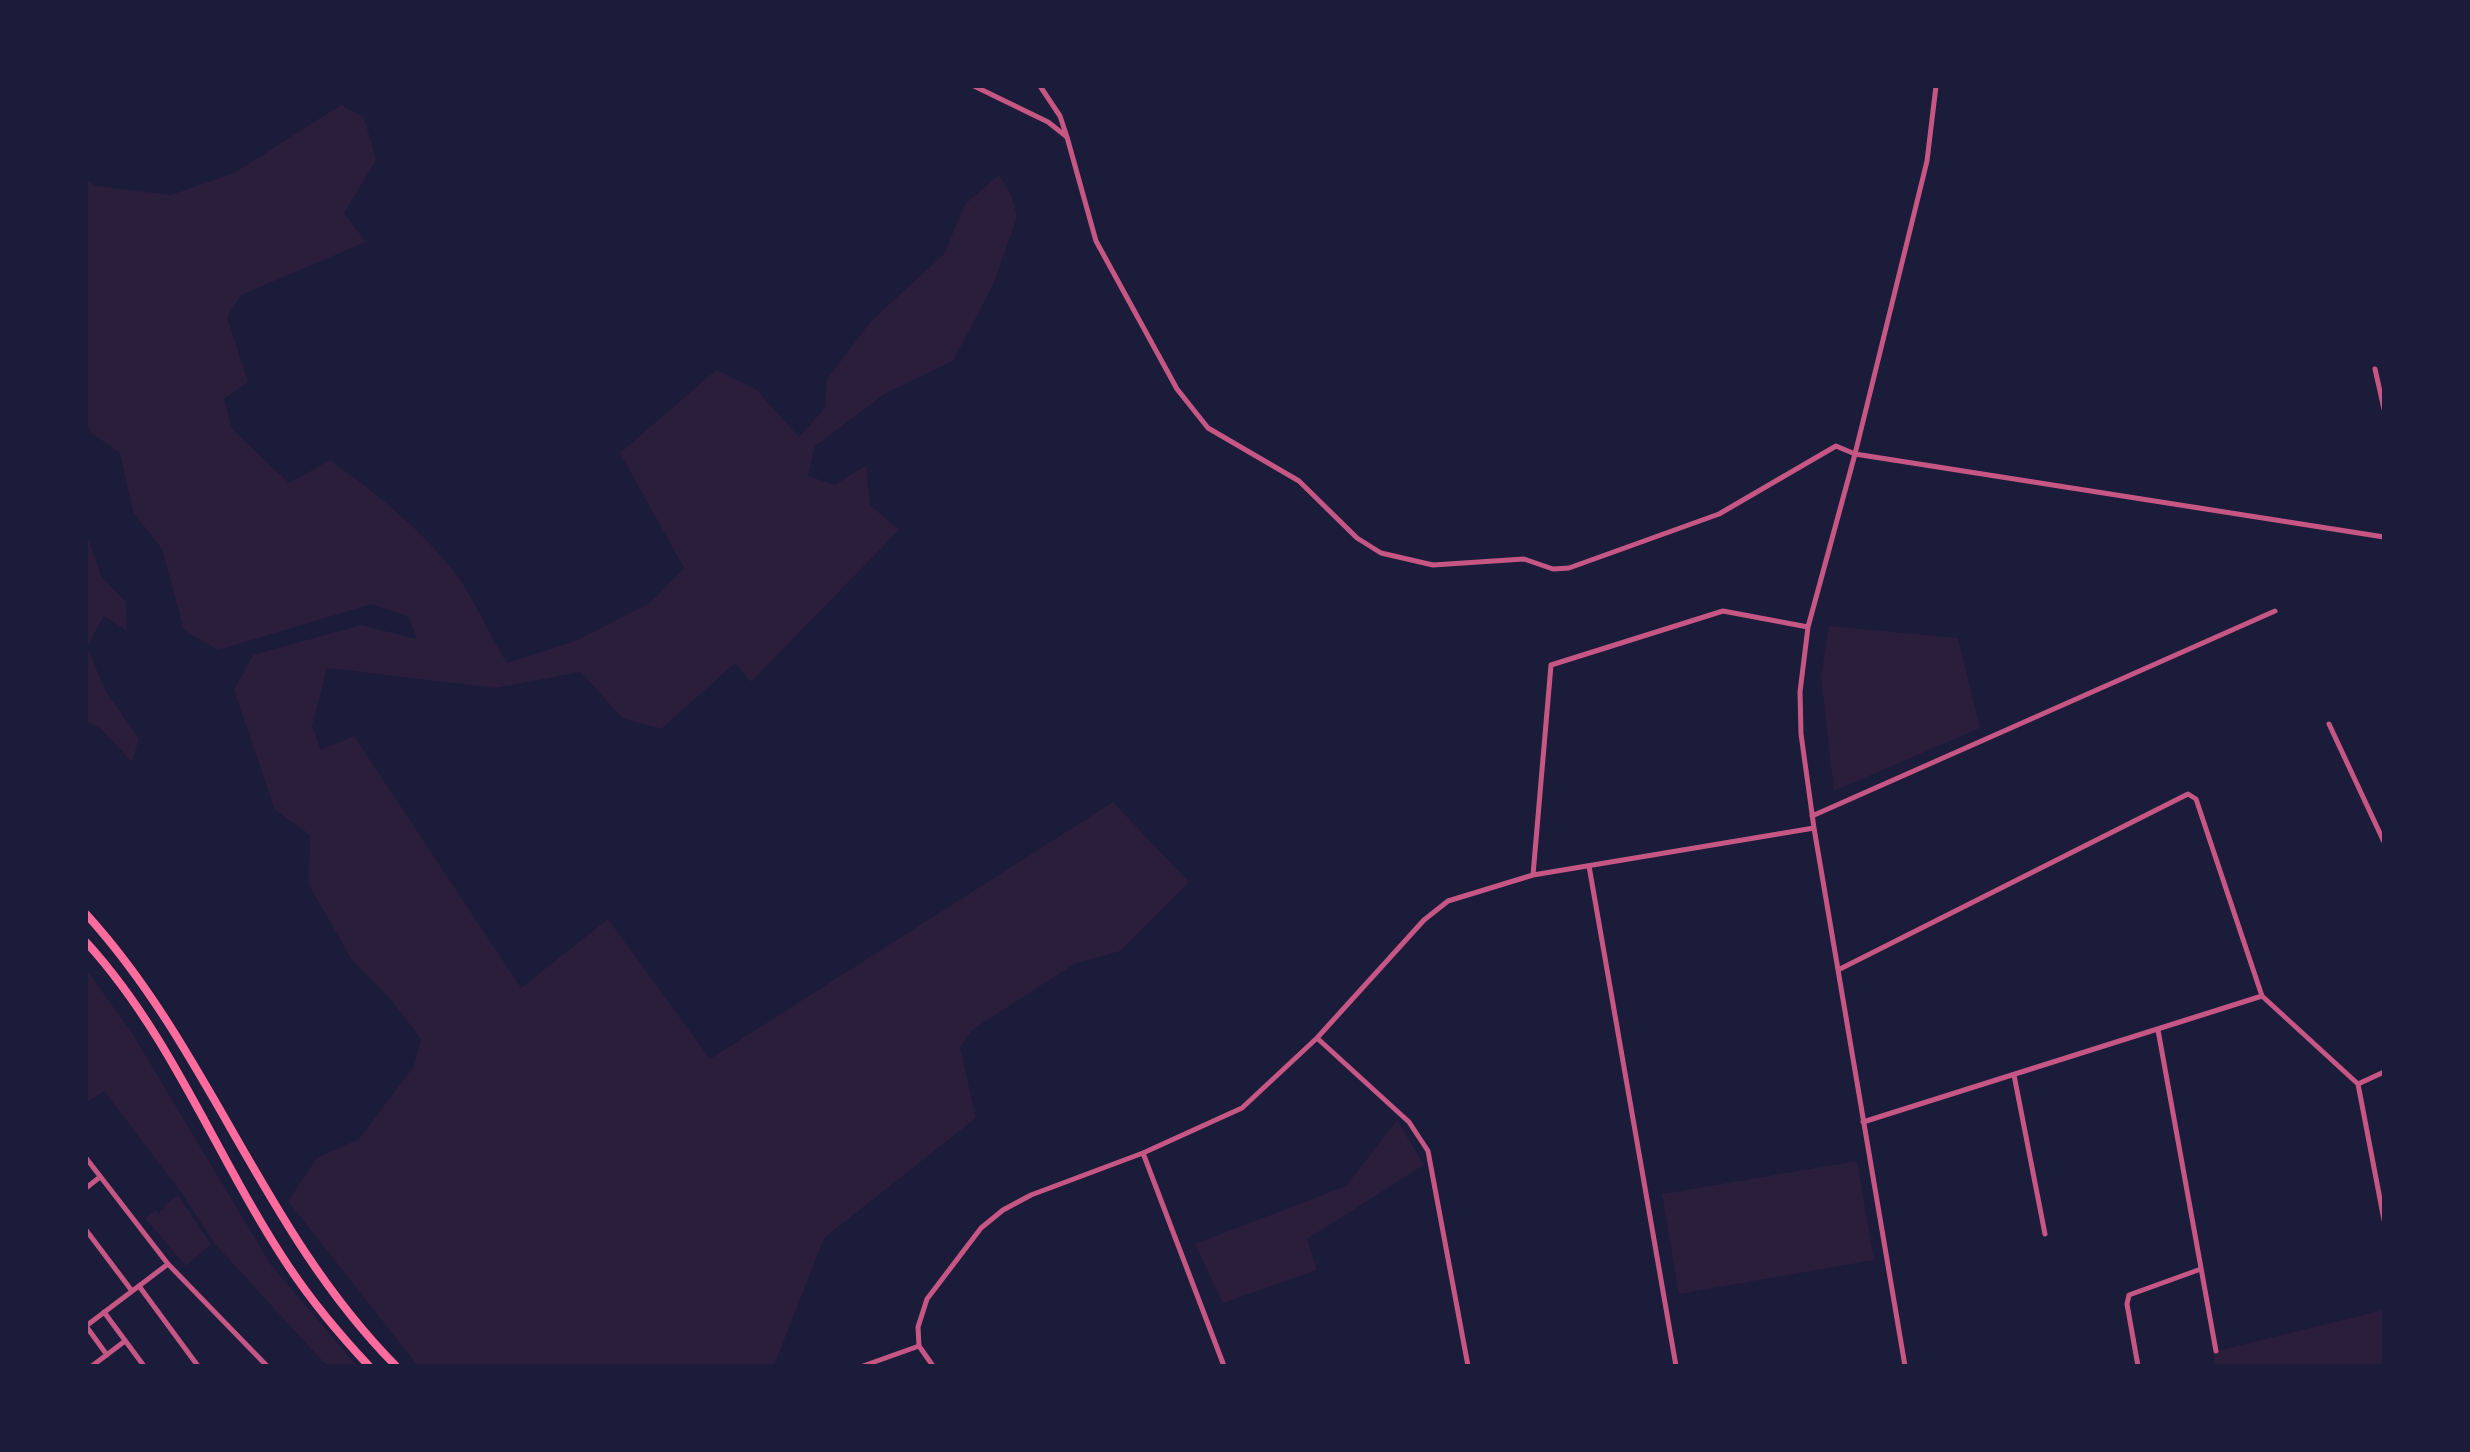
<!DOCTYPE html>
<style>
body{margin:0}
#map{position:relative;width:2470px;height:1452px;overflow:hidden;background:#1b1b3a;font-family:"Alegreya Sans",sans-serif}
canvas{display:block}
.frame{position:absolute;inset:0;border:88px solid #1b1b3a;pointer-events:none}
</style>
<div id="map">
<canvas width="2470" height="1452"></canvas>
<div class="frame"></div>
</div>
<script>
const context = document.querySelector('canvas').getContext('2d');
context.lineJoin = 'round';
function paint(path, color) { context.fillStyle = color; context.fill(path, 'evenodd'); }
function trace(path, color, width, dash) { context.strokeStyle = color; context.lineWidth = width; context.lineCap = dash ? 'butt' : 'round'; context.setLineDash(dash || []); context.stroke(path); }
const green = new Path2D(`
 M 341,105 L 364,117 L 376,160 L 344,213 L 366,242 L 241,295 L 227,317 L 248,382 L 224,399 L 232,429 L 289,483 L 330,460 C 376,493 424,531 458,577 C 477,604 490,636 507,663 L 575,641 L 650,603 L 684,568 L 620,453 L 716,370 L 756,389 L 799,437 L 825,408 L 827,379 L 871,321 L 944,254 L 965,204 L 999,175 L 1012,197 L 1017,217 L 993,285 L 953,361 L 886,393 L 815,446 L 808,476 L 835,485 L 866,465 L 870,505 L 899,530 L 751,682 L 735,663 L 661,729 L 622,718 L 581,672 L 495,688 L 327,668 L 312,726 L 321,750 L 354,736 L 521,988 L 608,919 L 710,1059 L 1113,802 L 1189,882 L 1120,951 L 1074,964 L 972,1030 L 960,1047 L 976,1118 L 824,1238 L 774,1366 L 418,1366 L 288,1201 L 317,1158 L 359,1139 L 414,1066 L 421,1039 L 391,1000 L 352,960 L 309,885 L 310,835 L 275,810 L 234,690 L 253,655 L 361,625 L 417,639 L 409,617 L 372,604 L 218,650 L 184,630 L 162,549 L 133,512 L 120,453 L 91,433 L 86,424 L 86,180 L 96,186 L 171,195 L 234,173 Z
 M 86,532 L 101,576 L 126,602 L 127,631 L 104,616 L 87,646 L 105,690 L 139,739 L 132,762 L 100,728 L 86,722 Z
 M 1829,626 L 1958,638 L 1980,728 L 1834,791 L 1821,676 Z
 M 86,969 L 132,1033 L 271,1265 L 357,1366 L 327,1366 L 215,1244 L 181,1192 L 104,1091 L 86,1103 Z
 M 1397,1120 L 1424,1165 L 1307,1239 L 1317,1270 L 1223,1303 L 1195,1244 L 1346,1186 Z
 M 1857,1161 L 1874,1260 L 1679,1294 L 1662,1194 Z
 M 178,1195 L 211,1244 L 186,1266 L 145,1218 L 156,1210 L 160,1215 L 160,1208 L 164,1210 L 164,1205 Z
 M 2384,1310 L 2384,1366 L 2215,1366 L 2213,1352 Z`);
const minor = new Path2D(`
 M 974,86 L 1048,122 L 1067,137 L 1096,241 L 1177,389 L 1208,428 L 1299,481 L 1357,538 L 1381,553 L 1433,565 L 1524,559 L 1553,569 L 1569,568 L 1719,514 L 1836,446 L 1855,454 L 2384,537
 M 1040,86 L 1060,116 L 1067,137
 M 2375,369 L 2384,409
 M 2329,724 L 2384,842
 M 1812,816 L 2275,611
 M 1589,866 L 1676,1366
 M 1533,875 L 1551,665 L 1723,611 L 1808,627
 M 1838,970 L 2188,794 L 2196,799 L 2262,996 L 2358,1084
 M 2158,1030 L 2216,1351
 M 1317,1038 L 1409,1122 L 1428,1151 L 1468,1366
 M 2014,1075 L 2045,1234
 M 2358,1084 L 2384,1220
 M 2358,1084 L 2384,1072
 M 1863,1122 L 2262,996
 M 1143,1153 L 1224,1366
 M 86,1158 L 168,1264 L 267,1366
 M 86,1188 L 100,1177
 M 86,1230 L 132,1291
 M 139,1286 L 198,1366
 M 104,1312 L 144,1366
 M 107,1355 L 86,1326 L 168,1264
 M 92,1366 L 125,1341
 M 863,1366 L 919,1346
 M 933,1366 L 919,1346 L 918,1327 L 927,1299 L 981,1228 L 1003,1210 L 1031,1195 L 1143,1153 L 1242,1108 L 1317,1038 L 1424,920 L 1448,901 L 1533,875 L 1814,828
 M 1905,1366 L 1814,828 L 1801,734 L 1800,692 L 1808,627 L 1855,454 L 1927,161 L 1936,86
 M 2138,1366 L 2127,1304 L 2129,1295 L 2201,1269`);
const trunk = new Path2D(`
 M 86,914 C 211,1051 263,1232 396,1366
 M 86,942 C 173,1037 218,1161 289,1267 C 313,1303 340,1335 369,1366`);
paint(green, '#2a1e3b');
trace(minor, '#c65784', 5);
trace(trunk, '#ff6b9d', 8);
</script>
